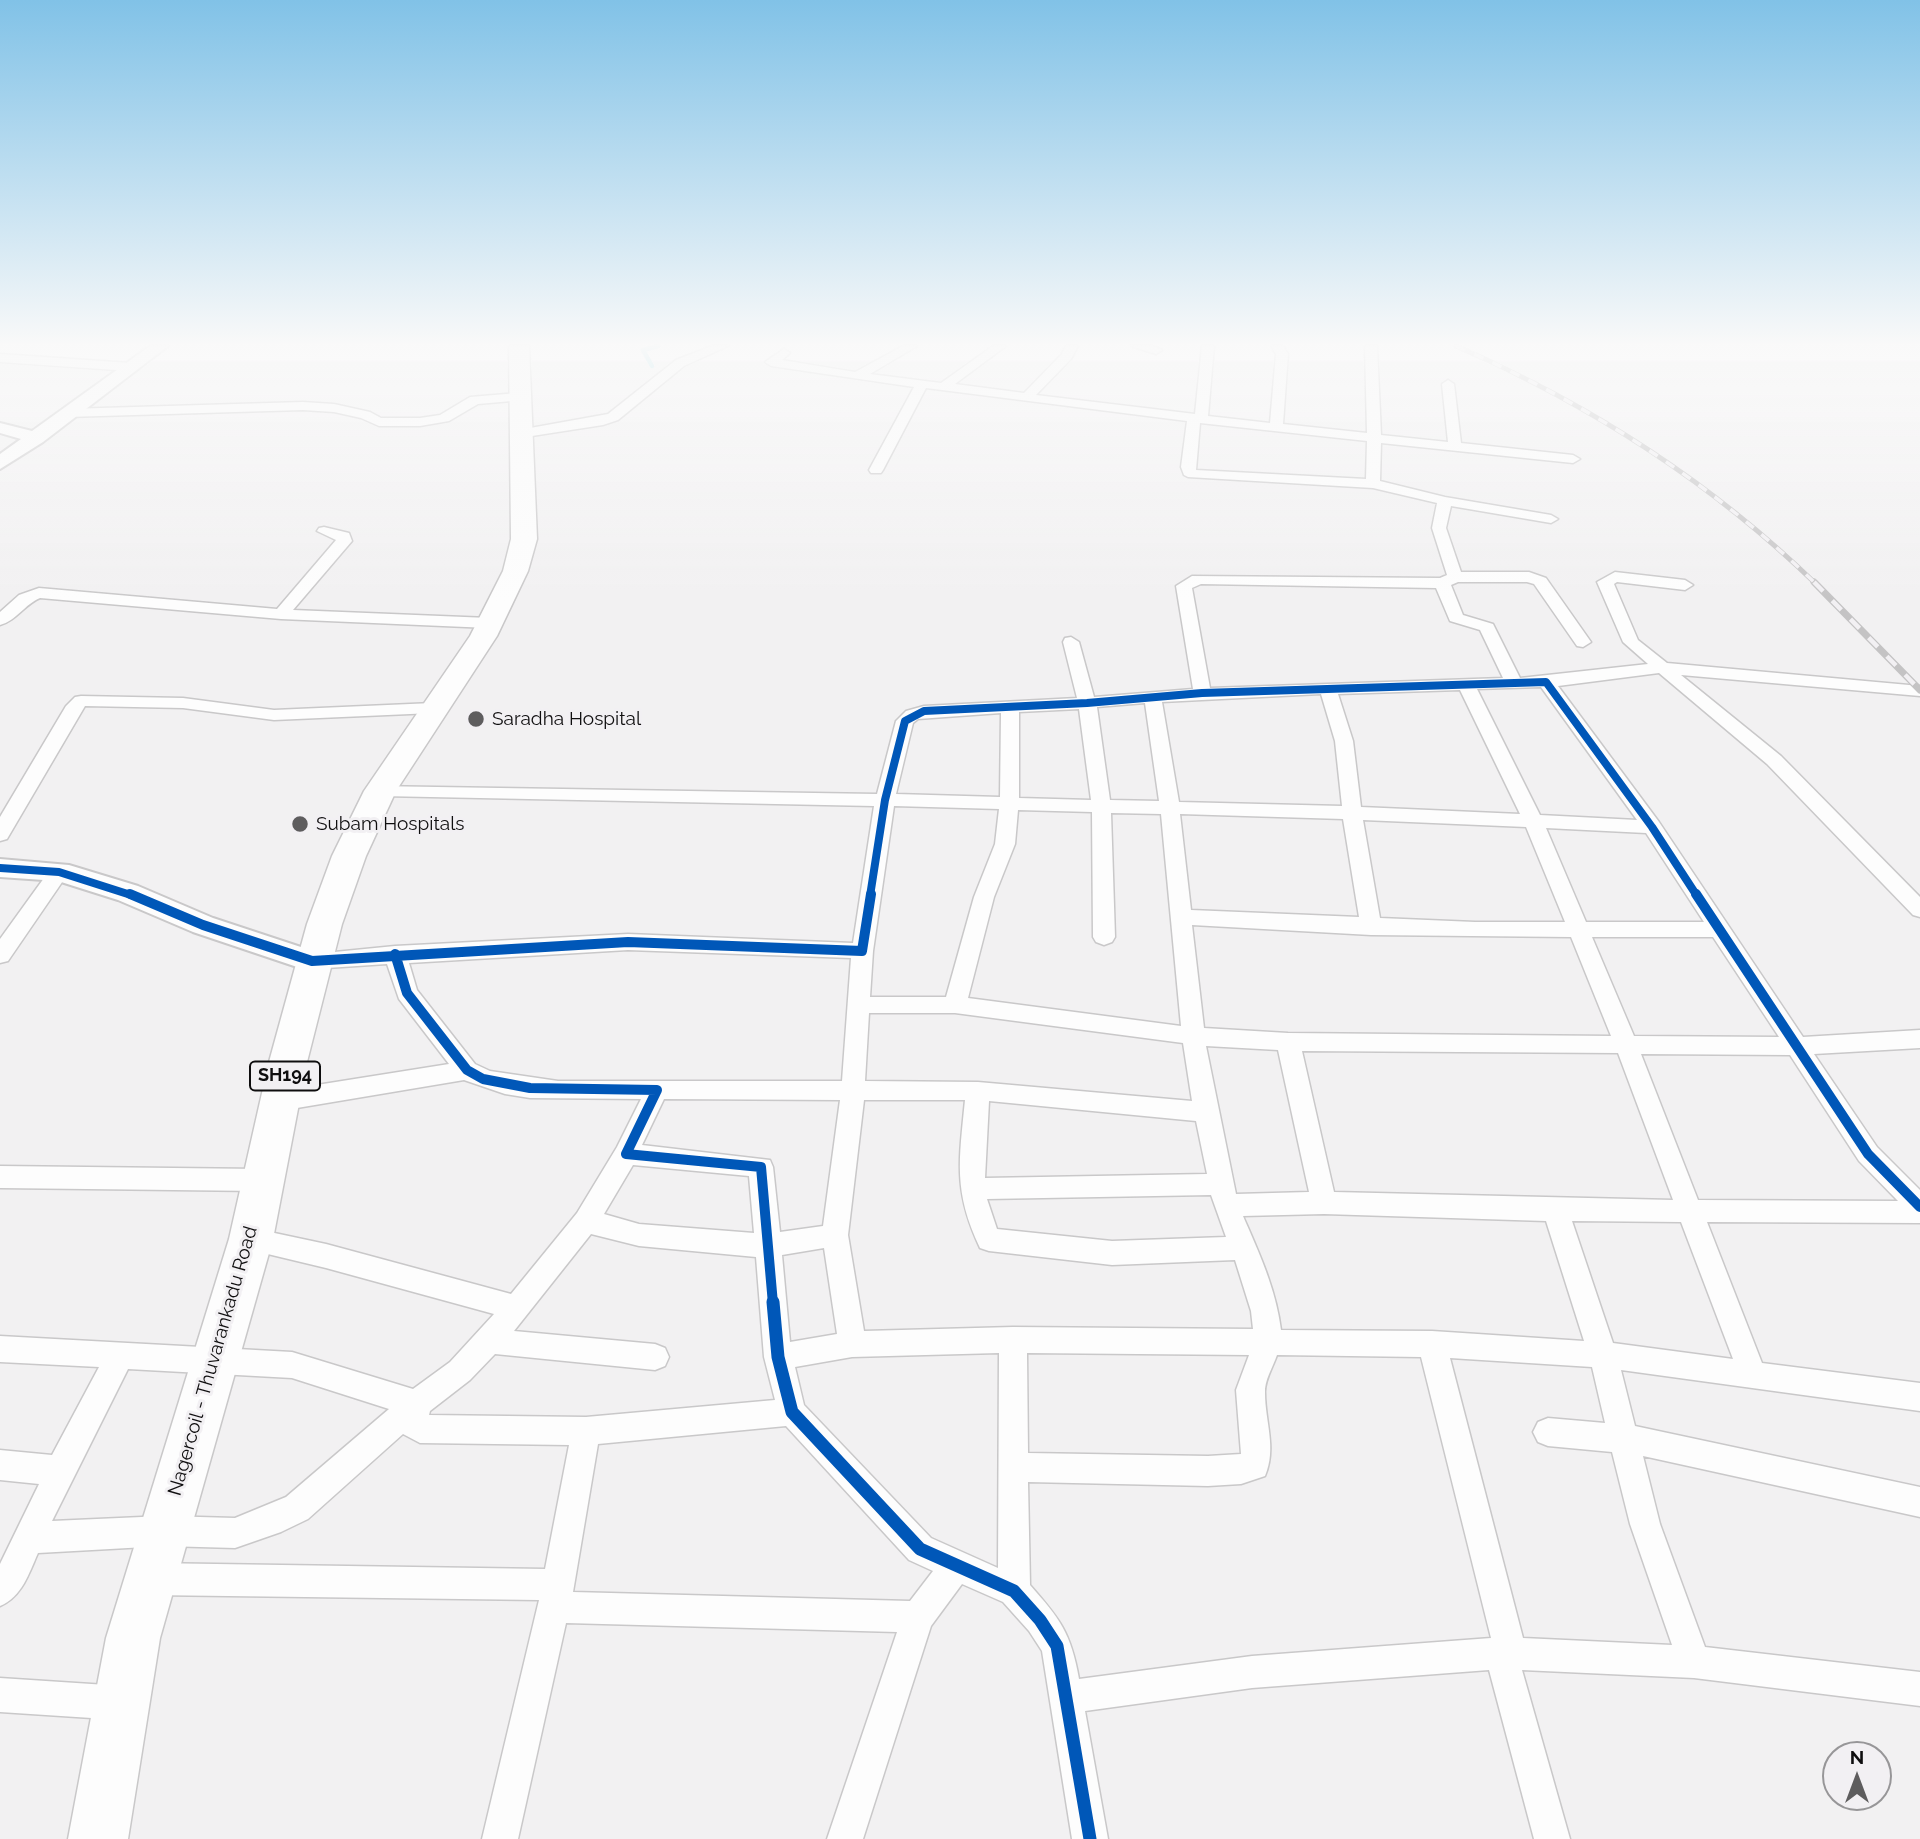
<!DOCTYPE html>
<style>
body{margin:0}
#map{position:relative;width:1920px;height:1839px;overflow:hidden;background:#f2f1f2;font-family:Raleway,sans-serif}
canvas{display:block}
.north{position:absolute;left:1822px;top:1741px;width:70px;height:70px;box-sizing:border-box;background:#f2f0f3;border:2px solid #979698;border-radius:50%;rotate:0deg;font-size:19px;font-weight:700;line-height:28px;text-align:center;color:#0f0e0f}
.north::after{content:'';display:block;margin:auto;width:24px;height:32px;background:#5e5d5e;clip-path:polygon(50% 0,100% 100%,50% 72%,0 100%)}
</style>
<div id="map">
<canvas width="1920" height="1839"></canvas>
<div class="north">N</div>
</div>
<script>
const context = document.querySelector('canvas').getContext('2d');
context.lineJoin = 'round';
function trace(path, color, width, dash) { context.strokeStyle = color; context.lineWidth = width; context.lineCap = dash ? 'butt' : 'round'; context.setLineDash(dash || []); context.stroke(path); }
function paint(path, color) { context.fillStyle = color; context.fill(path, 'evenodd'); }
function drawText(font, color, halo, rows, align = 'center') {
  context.font = font + ' Raleway,sans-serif'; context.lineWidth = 6; context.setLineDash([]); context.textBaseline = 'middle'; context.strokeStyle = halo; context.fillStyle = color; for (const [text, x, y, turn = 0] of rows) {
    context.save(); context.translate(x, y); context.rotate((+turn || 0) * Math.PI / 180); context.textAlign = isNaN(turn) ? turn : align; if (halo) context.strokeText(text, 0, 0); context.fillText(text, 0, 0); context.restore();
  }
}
const stream = new Path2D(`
 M 652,366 L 643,350 L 658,346`);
const minor = new Path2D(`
 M 712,346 L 728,346 L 684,366 L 618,420 L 603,425 L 519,438 L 512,434 L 519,430 L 608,414 L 676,360 Z
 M 903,346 L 917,346 L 870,374 L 941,383 L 993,346 L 1006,346 L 955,384 L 1024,393 L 1062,354 L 1066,346 L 1078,346 L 1071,359 L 1036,395 L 1195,414 L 1202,346 L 1214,346 L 1208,416 L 1270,423 L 1276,354 L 1271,346 L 1283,346 L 1288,354 L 1283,424 L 1367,433 L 1365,346 L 1377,346 L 1381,435 L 1448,442 L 1442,384 L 1448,380 L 1454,384 L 1461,443 L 1573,455 L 1580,459 L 1573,463 L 1381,443 L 1380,481 L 1445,497 L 1551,515 L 1558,519 L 1551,523 L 1451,506 L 1446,528 L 1461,572 L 1529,572 L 1546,578 L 1591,642 L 1583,647 L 1577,646 L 1534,584 L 1527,582 L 1458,582 L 1451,585 L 1463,615 L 1493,624 L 1520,678 L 1648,664 L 1623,642 L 1597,582 L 1615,572 L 1685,580 L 1693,585 L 1685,590 L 1617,582 L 1614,584 L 1638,640 L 1667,663 L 1920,686 L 1920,696 L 1681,675 L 1781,756 L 1920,897 L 1920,917 L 1913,915 L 1767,764 L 1659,673 L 1558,686 L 1659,822 L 1803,1037 L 1920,1030 L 1920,1048 L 1814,1054 L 1877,1147 L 1920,1190 L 1920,1223 L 1707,1222 L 1762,1363 L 1920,1383 L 1920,1411 L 1621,1370 L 1635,1426 L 1920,1487 L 1920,1517 L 1643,1456 L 1660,1524 L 1705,1647 L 1920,1672 L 1920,1706 L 1694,1678 L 1522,1670 L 1570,1839 L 1534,1839 L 1489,1670 L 1252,1688 L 1085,1711 L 1108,1839 L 1072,1839 L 1042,1651 L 1029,1631 L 1003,1602 L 962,1584 L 931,1626 L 863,1839 L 827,1839 L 897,1632 L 566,1623 L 518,1839 L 482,1839 L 539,1600 L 150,1595 L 139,1590 L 134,1579 L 139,1568 L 150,1563 L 545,1569 L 569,1445 L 420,1443 L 403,1434 L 308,1519 L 281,1532 L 235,1548 L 164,1546 L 38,1553 C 29,1573 22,1597 0,1606 L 0,1564 L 39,1484 L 0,1480 L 0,1450 L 52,1455 L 99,1367 L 0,1362 L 0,1336 L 292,1352 L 413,1389 L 450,1362 L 494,1314 L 326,1268 L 251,1250 L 242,1247 L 238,1239 L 242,1231 L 251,1228 L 326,1244 L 511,1294 L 577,1213 L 617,1147 L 641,1099 L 530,1098 L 505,1094 L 464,1080 L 279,1111 L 271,1108 L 267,1101 L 271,1094 L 279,1091 L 449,1064 L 399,999 L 387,964 L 312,969 L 304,967 L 301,961 L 304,955 L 395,946 L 628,934 L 853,943 L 874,806 L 381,796 L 374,794 L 372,790 L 374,786 L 877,794 L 896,721 L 906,711 L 924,706 L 1077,698 L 1063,642 L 1065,638 L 1071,637 L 1079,642 L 1094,697 L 1193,689 L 1176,586 L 1192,576 L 1440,578 L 1447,575 L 1432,528 L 1437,503 L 1373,488 L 1188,477 L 1184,475 L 1181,467 L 1187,421 L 926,388 L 883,470 L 881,473 L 871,473 L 869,470 L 914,387 L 771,366 L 765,362 L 784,349 L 790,353 L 782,360 L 855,372 ZM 1200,423 L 1367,441 L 1366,479 L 1196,470 ZM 1201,584 L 1436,588 L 1450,621 L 1480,630 L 1503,678 L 1210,688 L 1192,588 ZM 1541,687 L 1637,820 L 1540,815 L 1477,689 ZM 1460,690 L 1520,814 L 1361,807 L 1353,741 L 1338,694 ZM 1321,694 L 1335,741 L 1342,806 L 1179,802 L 1162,702 ZM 1145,703 L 1159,801 L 1110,800 L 1097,707 ZM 1079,709 L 1091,800 L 1019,798 L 1019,712 ZM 1001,713 L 1000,797 L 896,794 L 913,723 L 918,719 ZM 894,806 L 999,809 L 995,844 L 974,897 L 946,997 L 870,997 L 873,951 ZM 1018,810 L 1092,812 L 1093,937 L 1096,942 L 1104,945 L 1112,942 L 1115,937 L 1111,813 L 1161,814 L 1181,1026 L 968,998 L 994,897 L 1015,844 ZM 1180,814 L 1343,819 L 1359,917 L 1191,910 ZM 1363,820 L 1526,827 L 1565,922 L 1475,922 L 1380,918 ZM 1546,828 L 1646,833 L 1704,922 L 1586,922 ZM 1192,925 L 1371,935 L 1571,937 L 1611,1036 L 1288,1033 L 1204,1028 ZM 1592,937 L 1713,937 L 1779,1037 L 1634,1036 ZM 628,950 L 851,958 L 842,1081 L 558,1081 L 490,1071 L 475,1064 L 417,990 L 409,963 ZM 869,1013 L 955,1013 L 1183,1043 L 1192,1101 L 978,1082 L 865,1081 ZM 1206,1046 L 1278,1050 L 1309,1192 L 1236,1194 ZM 1302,1051 L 1618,1053 L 1673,1200 L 1334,1192 ZM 1641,1054 L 1790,1055 L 1859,1161 L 1898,1201 L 1698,1200 ZM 664,1099 L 840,1100 L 823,1226 L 780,1232 L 773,1167 L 770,1160 L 642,1145 ZM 864,1100 L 965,1100 C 959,1161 953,1191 980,1248 L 989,1251 L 1112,1265 L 1235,1260 L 1251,1311 L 1253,1329 L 1013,1327 L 864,1331 L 848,1235 ZM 989,1101 L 1196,1121 L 1207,1174 L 985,1178 ZM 633,1165 L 749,1176 L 754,1233 L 639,1224 L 604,1214 ZM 1211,1195 L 1226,1237 L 1112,1241 L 997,1229 L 987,1199 ZM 1324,1214 L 1546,1221 L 1584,1341 L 1432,1331 L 1281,1330 C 1276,1289 1259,1253 1243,1216 ZM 1572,1221 L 1681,1222 L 1733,1359 L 1613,1343 ZM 591,1234 L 639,1246 L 756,1257 L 764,1357 L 775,1400 L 586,1417 L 429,1415 L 430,1411 L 470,1380 L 495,1354 L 655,1370 L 665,1366 L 669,1357 L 665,1348 L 655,1344 L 514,1331 ZM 824,1248 L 837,1334 L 790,1342 L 782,1255 ZM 999,1353 L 998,1568 L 931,1538 L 804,1405 L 795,1367 L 852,1357 ZM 1027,1353 L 1249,1355 L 1236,1390 L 1241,1454 L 1208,1456 L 1028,1453 ZM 1277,1355 L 1421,1357 L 1491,1638 L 1252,1656 L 1079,1679 C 1071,1633 1060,1619 1030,1585 L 1028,1482 L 1208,1486 L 1241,1484 L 1265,1476 C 1277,1448 1265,1422 1265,1393 C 1264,1381 1273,1367 1277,1355 ZM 1450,1358 L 1592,1367 L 1605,1423 L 1548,1418 L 1538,1422 L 1533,1432 L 1538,1442 L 1548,1446 L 1612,1452 L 1630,1524 L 1672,1645 L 1523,1638 ZM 128,1369 L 292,1378 L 389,1409 L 286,1497 L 235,1518 L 164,1516 L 52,1521 ZM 786,1426 L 909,1560 L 933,1571 L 910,1601 L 573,1592 L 598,1444 Z
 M 1131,346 L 1153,346 L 1162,350 L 1156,354 Z
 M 0,354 L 130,363 L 136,367 L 130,371 L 0,362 Z
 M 518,393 L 523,394 L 523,400 L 478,404 L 449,421 L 420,426 L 379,426 L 361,418 L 334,412 L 303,410 L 67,417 L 60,413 L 67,409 L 303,402 L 334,404 L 370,412 L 381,418 L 420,418 L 440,415 L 470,397 Z
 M 324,527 L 349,533 L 352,541 L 293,610 L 489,618 L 497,623 L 489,628 L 281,619 L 40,598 C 25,604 16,621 0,625 L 0,612 L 19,595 L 39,588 L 277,609 L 336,540 L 317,531 L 319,528 Z
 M 81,696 L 183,698 L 274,710 L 433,703 L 442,708 L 433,713 L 274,720 L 183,708 L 85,706 L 7,839 L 0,841 L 0,817 L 66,706 L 75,697 Z
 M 59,865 L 66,867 L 69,872 L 8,961 L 0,963 L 0,939 L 52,867 Z
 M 0,1166 L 260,1169 L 269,1173 L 273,1180 L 269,1187 L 260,1191 L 0,1188 Z
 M 0,1678 L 122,1686 L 134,1691 L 139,1703 L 134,1715 L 122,1720 L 0,1712 Z`);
const tertiary = new Path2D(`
 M 150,346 L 168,346 L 43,442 L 0,469 L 0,454 L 21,439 L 0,433 L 0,423 L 32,431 Z
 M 0,859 L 69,865 L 138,886 L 213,918 L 322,954 L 326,961 L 322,968 L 312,972 L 193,932 L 118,900 L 58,881 L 0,877 Z`);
const primary = new Path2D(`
 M 509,346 L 529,346 L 537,539 L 528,571 L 497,636 L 396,791 L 366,856 L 342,924 L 307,1062 L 273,1239 L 160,1638 L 128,1839 L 68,1839 L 106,1638 L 229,1239 L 269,1062 L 307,924 L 332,856 L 364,791 L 470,636 L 503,571 L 511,539 Z`);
const railFar1 = new Path2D(`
 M 1456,346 C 1589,404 1712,483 1816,584`);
const rail = new Path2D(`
 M 1814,582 L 1920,690`);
const cyclewayFar2 = new Path2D(`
 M 0,868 L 59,872 L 134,896
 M 870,896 L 885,800 L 905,721 L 924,711 L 1087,703 L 1202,693 L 1546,682 L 1652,827 L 1697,896`);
const cyclewayFar1 = new Path2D(`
 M 130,894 L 203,925 L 312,961 L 628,942 L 862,951 L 871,894
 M 1696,894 L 1868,1154 L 1920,1207
 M 395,954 L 407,993 L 467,1070 L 483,1079 L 530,1088 L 657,1090 L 626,1154 L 761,1167 L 773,1304`);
const cycleway = new Path2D(`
 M 773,1302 L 778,1357 L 792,1412 L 920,1549 L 1014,1591 L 1040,1620 L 1057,1646 L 1090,1839`);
const markers = [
 [476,719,9,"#5e5d5e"],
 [300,824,9,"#5e5d5e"]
];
const shields = [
 [285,1076,70]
];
const shieldNames = [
 ["SH194",285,1076]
];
const poiNames = [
 ["Saradha Hospital",492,719],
 ["Subam Hospitals",316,824]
];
const streetNames = [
 ["Nagercoil - Thuvarankadu Road",213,1361,-74]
];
trace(stream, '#87d8e5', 4.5);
trace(minor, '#c9c8c9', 3);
trace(tertiary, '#c9c8c9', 4);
trace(primary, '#c9c8c9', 3);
paint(minor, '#fdfdfd');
paint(tertiary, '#fdfdfd');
paint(primary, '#fdfdfd');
trace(railFar1, '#c4c3c4', 5);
trace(rail, '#c4c3c4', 7);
trace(railFar1, '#f2f0f3', 3.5, [10]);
trace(rail, '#f2f0f3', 4.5, [13]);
trace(cyclewayFar2, '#0057b8', 8);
trace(cyclewayFar1, '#0057b8', 10);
trace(cycleway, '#0057b8', 13);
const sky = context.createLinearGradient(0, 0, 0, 603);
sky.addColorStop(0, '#81c2e7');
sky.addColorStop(0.57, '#f9f9f9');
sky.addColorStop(1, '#f9f9f900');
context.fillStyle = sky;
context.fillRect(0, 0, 1920, 603);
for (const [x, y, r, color] of markers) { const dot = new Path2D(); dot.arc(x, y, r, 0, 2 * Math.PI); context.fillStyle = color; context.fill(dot); trace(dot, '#f2f0f3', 2.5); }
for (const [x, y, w] of shields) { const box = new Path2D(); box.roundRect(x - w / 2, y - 14.5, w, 29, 5); context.fillStyle = '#f2f0f3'; context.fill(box); trace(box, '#0f0e0f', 2); }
drawText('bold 18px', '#0f0e0f', null, shieldNames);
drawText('19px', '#0f0e0f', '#f2f0f3', poiNames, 'left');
drawText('19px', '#0f0e0f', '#f2f0f3', streetNames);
</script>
